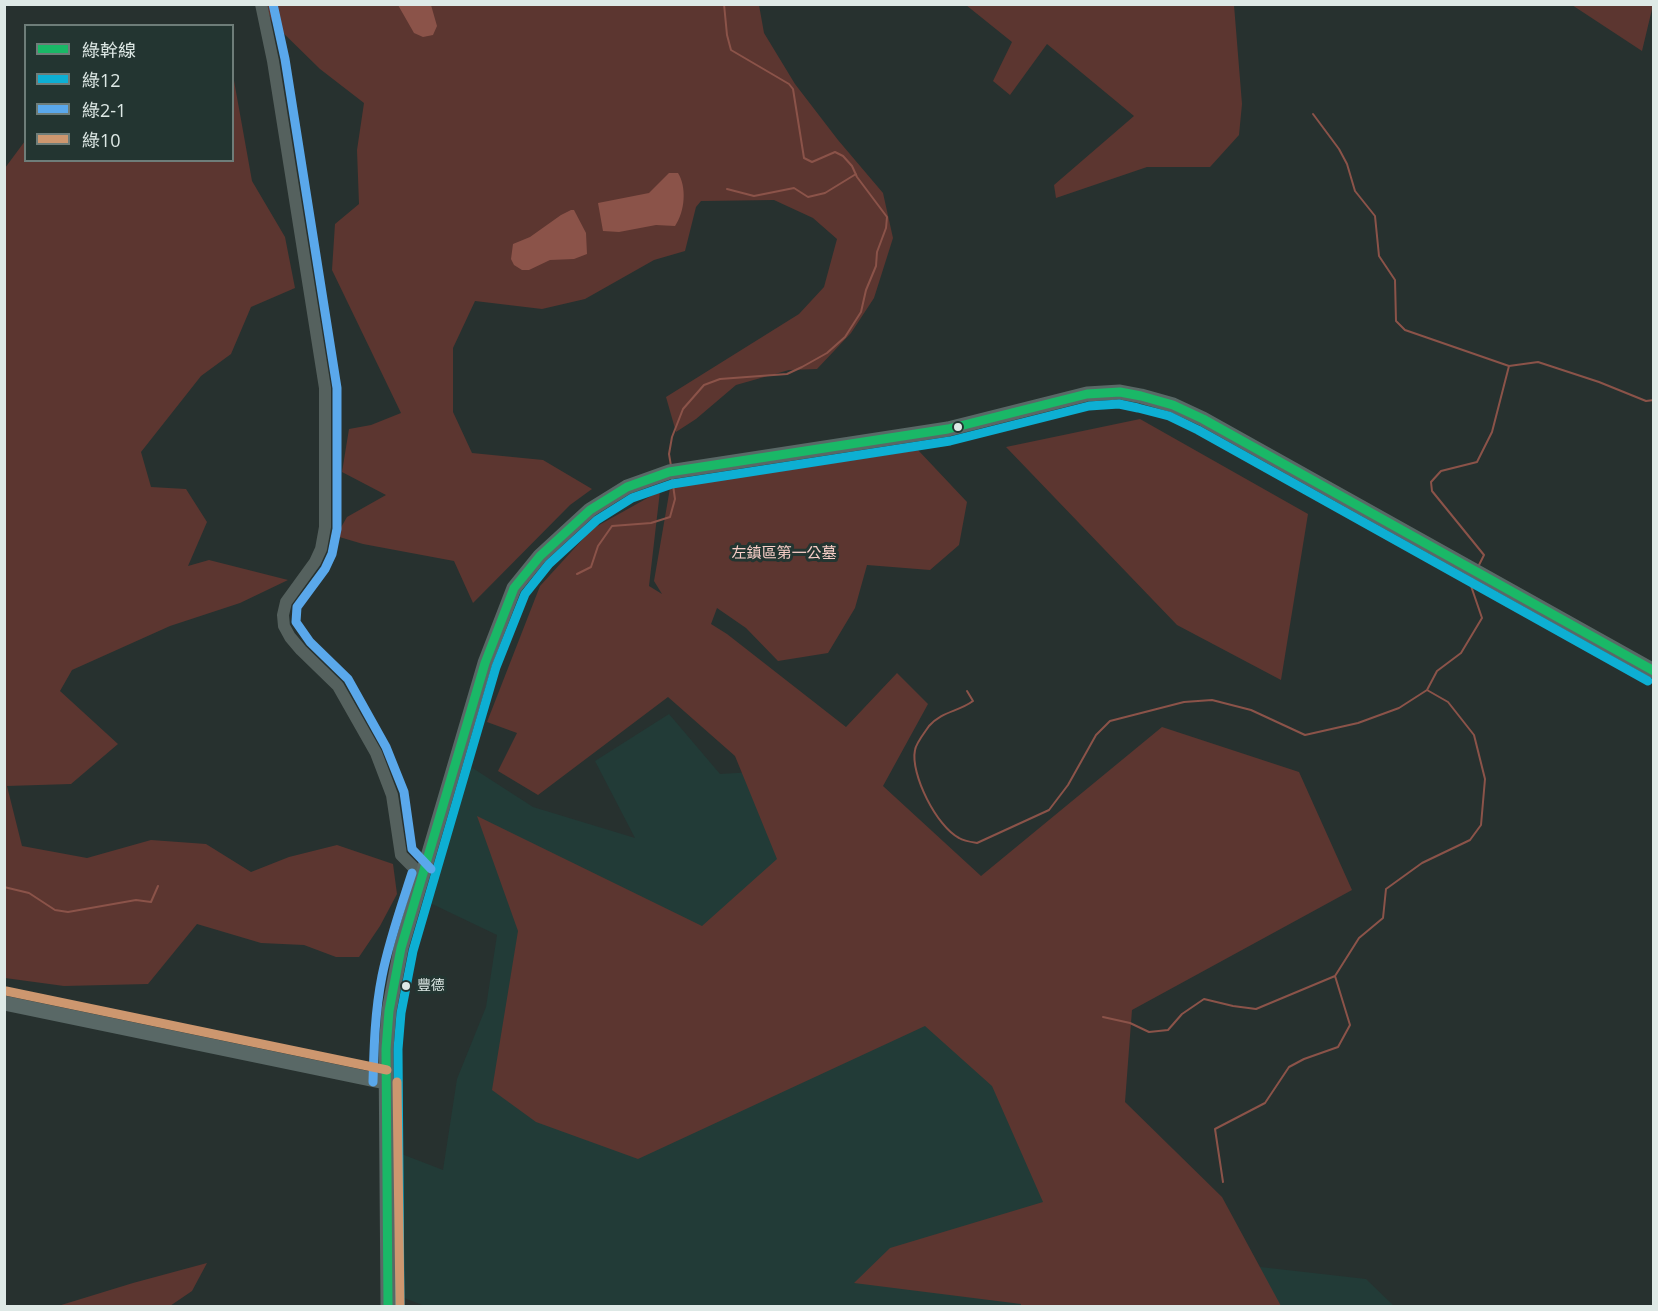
<!DOCTYPE html>
<meta charset="utf-8">
<style>
body{margin:0}
#map{position:relative;width:1658px;height:1311px;overflow:hidden;background:#27312f;font-family:"Open Sans","Noto Sans TC",sans-serif}
canvas{display:block}
.frame{position:absolute;inset:0;border:6px solid #dee9e6;pointer-events:none}
.legend{position:absolute;left:24px;top:24px;width:210px;height:138px;box-sizing:border-box;background:#233531;border:2px solid #6e7d79;margin:0;padding:8px 10px;list-style:none;font-size:18px;color:#dee9e6}
.legend li{display:flex;align-items:center;gap:12px;height:30px}
.legend b{width:30px;border:2px solid #6e7d79}
</style>
<div id="map">
<canvas width="1658" height="1311"></canvas>
<div class="frame"></div>
<ul class="legend">
<li><b style="height:8px;background:#1ab867"></b>綠幹線</li>
<li><b style="height:8px;background:#0dafd3"></b>綠12</li>
<li><b style="height:8px;background:#5aa8eb"></b>綠2-1</li>
<li><b style="height:8px;background:#cd976f"></b>綠10</li>
</ul>
</div>
<script>
const context = document.querySelector('canvas').getContext('2d');
context.lineJoin = 'round';
function paint(path, color) { context.fillStyle = color; context.fill(path, 'evenodd'); }
function trace(path, color, width, dash) { context.strokeStyle = color; context.lineWidth = width; context.lineCap = dash ? 'butt' : 'round'; context.setLineDash(dash || []); context.stroke(path); }
function drawText(font, color, halo, rows, align = 'center') {
  context.font = font + ' "Open Sans","Noto Sans TC",sans-serif'; context.lineWidth = 6; context.setLineDash([]); context.textBaseline = 'middle'; context.strokeStyle = halo; context.fillStyle = color; for (const [text, x, y, turn = 0] of rows) {
    context.save(); context.translate(x, y); context.rotate((+turn || 0) * Math.PI / 180); context.textAlign = isNaN(turn) ? turn : align; if (halo) context.strokeText(text, 0, 0); context.fillText(text, 0, 0); context.restore();
  }
}
const built = new Path2D(`
 M 669,714 L 720,774 L 788,770 L 1137,1253 L 1366,1279 L 1394,1306 L 425,1306 L 399,1296 L 399,1153 L 443,1170 L 457,1079 L 486,1007 L 497,935 L 428,902 L 468,765 L 533,807 L 635,838 L 595,761 Z`);
const green = new Path2D(`
 M 265,5 L 759,5 L 764,33 L 795,84 L 838,140 L 883,193 L 893,238 L 874,298 L 851,333 L 817,369 L 789,370 L 736,385 L 696,419 L 676,432 L 666,397 L 799,314 L 824,287 L 837,239 L 813,218 L 774,200 L 701,201 L 696,207 L 685,251 L 654,260 L 585,299 L 542,309 L 475,301 L 453,348 L 453,412 L 472,453 L 543,460 L 592,489 L 570,505 L 473,603 L 454,561 L 363,544 L 336,536 L 347,517 L 386,495 L 342,472 L 349,429 L 371,425 L 401,413 L 332,270 L 335,224 L 359,204 L 357,150 L 364,103 L 320,69 L 272,22 Z
 M 966,5 L 1234,5 L 1242,104 L 1239,135 L 1210,167 L 1147,167 L 1056,198 L 1054,185 L 1134,116 L 1047,44 L 1010,95 L 993,81 L 1012,42 Z
 M 1572,5 L 1653,5 L 1642,51 Z
 M 233,75 L 252,181 L 285,237 L 295,288 L 251,307 L 231,354 L 201,376 L 141,452 L 151,487 L 186,489 L 207,522 L 188,566 L 209,560 L 288,580 L 240,603 L 170,626 L 72,670 L 60,691 L 118,744 L 71,784 L 7,786 L 22,846 L 87,858 L 151,840 L 206,844 L 251,872 L 289,857 L 337,845 L 393,864 L 397,894 L 380,926 L 359,957 L 336,957 L 304,945 L 261,943 L 197,924 L 148,984 L 64,986 L 5,978 L 5,168 L 25,141 L 26,160 L 232,160 Z
 M 1140,419 L 1308,514 L 1281,680 L 1177,625 L 1006,447 Z
 M 918,450 L 967,502 L 959,545 L 930,570 L 867,565 L 855,608 L 828,653 L 778,661 L 746,628 L 717,608 L 711,624 L 727,634 L 846,727 L 897,673 L 928,704 L 883,786 L 981,876 L 1162,727 L 1299,772 L 1352,890 L 1132,1010 L 1125,1102 L 1222,1197 L 1281,1306 L 1021,1306 L 1021,1304 L 854,1283 L 890,1248 L 1043,1202 L 992,1086 L 925,1026 L 638,1159 L 536,1122 L 492,1090 L 518,931 L 477,816 L 702,926 L 777,859 L 735,756 L 668,697 L 538,795 L 498,771 L 517,733 L 487,722 L 540,586 L 592,529 L 660,491 L 649,586 L 662,594 L 654,581 L 670,488 Z
 M 207,1263 L 192,1291 L 170,1306 L 58,1306 L 133,1283 Z`);
const water = new Path2D(`
 M 398,5 L 431,5 L 437,26 L 433,35 L 423,37 L 414,33 Z
 M 669,173 L 678,173 C 687,187 685,212 675,226 L 656,225 L 619,232 L 603,231 L 598,203 L 649,193 Z
 M 571,210 L 574,210 L 586,233 L 587,254 L 574,259 L 550,260 L 529,270 L 522,270 L 514,265 L 511,259 L 513,244 L 530,237 L 561,215 Z`);
const stream = new Path2D(`
 M 1313,114 L 1339,149 L 1347,164 L 1355,191 L 1375,216 L 1379,256 L 1395,280 L 1396,321 L 1405,330 L 1509,366
 M 727,189 L 754,196 L 794,188 L 808,197 L 825,193 L 856,174
 M 671,466 L 669,454 L 672,437 L 683,409 L 704,385 L 720,379 L 787,374 L 802,367 L 827,353 L 845,337 L 861,312 L 866,290 L 876,266 L 877,252 L 886,228 L 887,217 L 857,177 L 852,166 L 843,156 L 835,152 L 812,162 L 804,158 L 793,89 L 789,84 L 731,50 L 727,35 L 724,4
 M 1478,567 L 1484,555 L 1432,491 L 1431,482 L 1441,471 L 1477,462 L 1492,432 L 1509,366 L 1538,362 L 1599,382 L 1646,401 L 1654,400
 M 577,574 L 591,567 L 598,546 L 612,526 L 651,523 L 670,517 L 675,499 L 672,478
 M 967,691 L 973,701 C 958,712 942,711 929,726 C 925,732 916,743 915,750 C 910,774 937,827 959,838 C 964,841 971,842 977,843 L 1049,810 L 1068,785 L 1096,735 L 1110,721 L 1184,702 L 1212,700 L 1251,710 L 1305,735 L 1358,723 L 1399,708 L 1427,690
 M 4,887 L 29,893 L 55,910 L 68,912 L 136,900 L 151,902 L 158,886
 M 1103,1017 L 1130,1023 L 1149,1032 L 1168,1030 L 1182,1014 L 1204,999 L 1233,1006 L 1256,1009 L 1335,976 L 1359,938 L 1383,918 L 1386,889 L 1422,863 L 1470,840 L 1481,825 L 1485,779 L 1474,735 L 1448,702 L 1427,690 L 1437,671 L 1461,653 L 1482,618 L 1470,583 L 1473,577
 M 1223,1182 L 1215,1129 L 1265,1103 L 1289,1067 L 1304,1059 L 1338,1047 L 1350,1025 L 1335,976`);
const minor = new Path2D(`
 M 261,4 L 273,61 L 325,388 L 325,527 L 321,549 L 315,562 L 286,602 L 283,615 L 284,626 L 290,637 L 301,650 L 338,686 L 376,753 L 392,795 L 401,855 L 423,877`);
const major = new Path2D(`
 M 4,1003 L 385,1082
 M 388,1306 L 386,1049 L 389,1011 L 401,948 L 485,663 L 514,588 L 540,556 L 590,510 L 627,487 L 669,472 L 948,429 L 1087,394 L 1120,392 L 1141,396 L 1173,405 L 1203,419 L 1654,671`);
const bus1 = new Path2D(`
 M 388,1306 L 386,1049 L 389,1011 L 401,948 L 485,663 L 514,588 L 540,556 L 590,510 L 627,487 L 669,472 L 948,429 L 1087,394 L 1120,392 L 1141,396 L 1173,405 L 1203,419 L 1654,671`);
const bus2 = new Path2D(`
 M 400,1306 L 398,1049 L 401,1013 L 413,951 L 496,667 L 525,594 L 549,564 L 597,520 L 632,498 L 672,484 L 950,441 L 1089,406 L 1119,404 L 1138,408 L 1169,416 L 1198,430 L 1648,681`);
const bus3 = new Path2D(`
 M 273,4 L 285,59 L 337,388 L 337,529 L 332,554 L 325,569 L 297,607 L 296,622 L 310,642 L 348,679 L 386,747 L 404,792 L 412,849 L 431,869
 M 373,1082 C 374,1046 375,1011 382,976 C 389,941 401,907 412,873`);
const bus4 = new Path2D(`
 M 6,991 L 387,1070
 M 397,1082 L 400,1306`);
const markers = [
 [958,427,5,"#dee9e6"],
 [406,986,5,"#dee9e6"]
];
const busNames = [
 ["豐德",417,986]
];
const parkNames = [
 ["左鎮區第一公墓",784,554]
];
paint(built, '#223b37');
paint(green, '#5c3630');
paint(water, '#8b5349');
trace(stream, '#8b5349', 2);
trace(minor, '#55615e', 12);
trace(major, '#596866', 15);
trace(bus1, '#1ab867', 9);
trace(bus2, '#0dafd3', 9);
trace(bus3, '#5aa8eb', 9);
trace(bus4, '#cd976f', 9);
for (const [x, y, r, color] of markers) { const dot = new Path2D(); dot.arc(x, y, r, 0, 2 * Math.PI); context.fillStyle = color; context.fill(dot); trace(dot, '#233531', 2); }
drawText('14px', '#dee9e6', '#233531', busNames, 'left');
drawText('15px', '#f6cec7', '#233531', parkNames);
</script>
